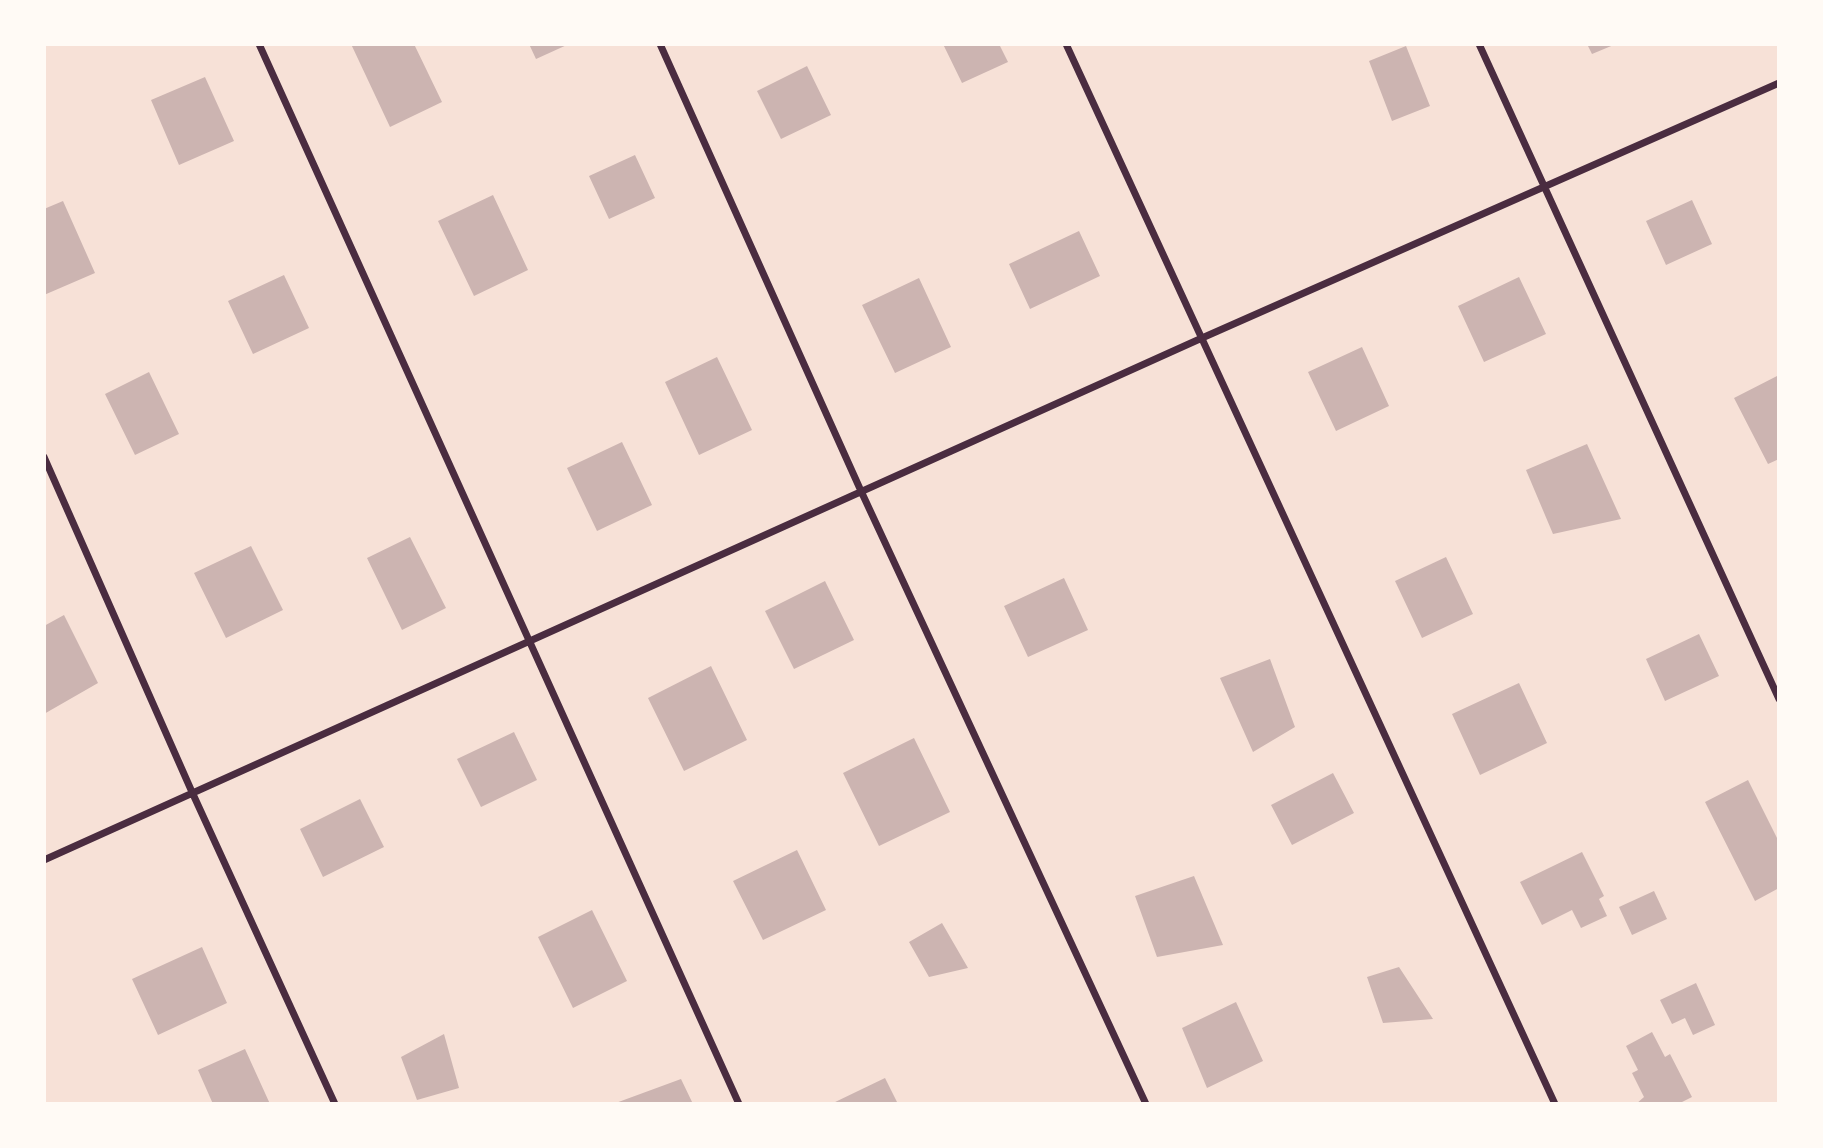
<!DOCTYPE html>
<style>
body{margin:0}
#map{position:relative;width:1823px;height:1148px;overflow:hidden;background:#f7e1d7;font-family:"PT Sans Narrow",sans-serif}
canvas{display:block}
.frame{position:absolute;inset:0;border:46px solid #fffaf5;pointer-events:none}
</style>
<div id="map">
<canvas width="1823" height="1148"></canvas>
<div class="frame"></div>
</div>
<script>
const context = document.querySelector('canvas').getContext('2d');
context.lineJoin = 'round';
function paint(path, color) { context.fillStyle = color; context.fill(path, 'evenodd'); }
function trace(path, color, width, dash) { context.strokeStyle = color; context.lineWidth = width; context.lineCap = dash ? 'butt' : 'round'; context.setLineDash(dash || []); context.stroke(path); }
const building = new Path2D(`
 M 351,44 L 414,44 L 442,102 L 390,127 Z
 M 529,44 L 569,44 L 536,59 Z
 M 943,44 L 999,44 L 1008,62 L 962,83 Z
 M 1587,44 L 1616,44 L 1592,54 Z
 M 1406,46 L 1430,106 L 1392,121 L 1369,61 Z
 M 807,66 L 831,115 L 781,139 L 757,91 Z
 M 205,77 L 234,141 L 179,165 L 151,100 Z
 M 635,155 L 655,198 L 609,219 L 589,176 Z
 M 493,195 L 528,270 L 474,296 L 438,221 Z
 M 1692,200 L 1712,244 L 1666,265 L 1646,221 Z
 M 63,201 L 95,273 L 44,295 L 44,209 Z
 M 1079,231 L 1100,276 L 1030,309 L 1009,264 Z
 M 284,275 L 309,328 L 253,354 L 228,301 Z
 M 1519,277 L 1546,334 L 1484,362 L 1458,306 Z
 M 919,278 L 951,347 L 895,373 L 862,305 Z
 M 1362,347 L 1389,406 L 1336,431 L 1308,372 Z
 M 717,357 L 752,430 L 699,455 L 665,382 Z
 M 149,372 L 179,434 L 135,455 L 105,394 Z
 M 1779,375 L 1779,459 L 1768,464 L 1734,398 Z
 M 622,442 L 652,505 L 597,531 L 567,468 Z
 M 1587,444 L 1621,519 L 1553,534 L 1526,470 Z
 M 410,537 L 446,608 L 402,630 L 367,558 Z
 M 251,546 L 283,610 L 226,638 L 194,573 Z
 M 1446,557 L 1473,614 L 1422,638 L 1395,581 Z
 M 1064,578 L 1088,630 L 1028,657 L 1004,606 Z
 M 825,581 L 854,640 L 794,669 L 765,611 Z
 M 64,615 L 98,683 L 44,714 L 44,626 Z
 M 1699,634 L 1719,676 L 1665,701 L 1646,659 Z
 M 1270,659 L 1295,727 L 1253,752 L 1220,678 Z
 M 711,666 L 747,740 L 684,771 L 648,698 Z
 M 1519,683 L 1547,743 L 1480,775 L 1452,714 Z
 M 514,732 L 537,780 L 481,807 L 457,759 Z
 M 914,738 L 950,812 L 879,846 L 843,773 Z
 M 1333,773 L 1354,813 L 1292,845 L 1271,805 Z
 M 1748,780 L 1779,842 L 1779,888 L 1755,901 L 1705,802 Z
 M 360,799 L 384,847 L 323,877 L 300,829 Z
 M 797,850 L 826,910 L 763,940 L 733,881 Z
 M 1582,852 L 1604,896 L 1599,899 L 1607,916 L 1581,928 L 1572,910 L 1542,925 L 1520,882 Z
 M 1194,876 L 1223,945 L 1157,957 L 1135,896 Z
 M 1654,891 L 1667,919 L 1632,935 L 1619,907 Z
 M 592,910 L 627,981 L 573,1008 L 538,937 Z
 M 942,923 L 968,968 L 929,977 L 909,942 Z
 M 202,947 L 227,1003 L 158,1035 L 132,979 Z
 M 1399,967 L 1433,1019 L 1383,1023 L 1367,977 Z
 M 1696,983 L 1715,1025 L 1693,1035 L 1685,1018 L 1672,1024 L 1660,1000 Z
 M 1236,1002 L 1263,1061 L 1207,1088 L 1182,1028 Z
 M 1652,1032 L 1665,1057 L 1670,1054 L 1692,1097 L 1678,1104 L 1636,1104 L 1644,1097 L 1632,1073 L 1638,1070 L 1626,1046 Z
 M 444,1034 L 459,1088 L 417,1100 L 401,1057 Z
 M 245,1049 L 270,1104 L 213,1104 L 198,1070 Z
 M 885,1078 L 898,1104 L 831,1104 Z
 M 681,1079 L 693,1104 L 613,1104 Z`);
const minor = new Path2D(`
 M 259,44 L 739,1104
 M 660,44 L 861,491 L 1146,1104
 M 1066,44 L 1555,1104
 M 1479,44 L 1779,699
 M 44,457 L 192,792 L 335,1104
 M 44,860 L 1202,338 L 1779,83`);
paint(building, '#ccb4b1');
trace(minor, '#4a2c40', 7);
</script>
